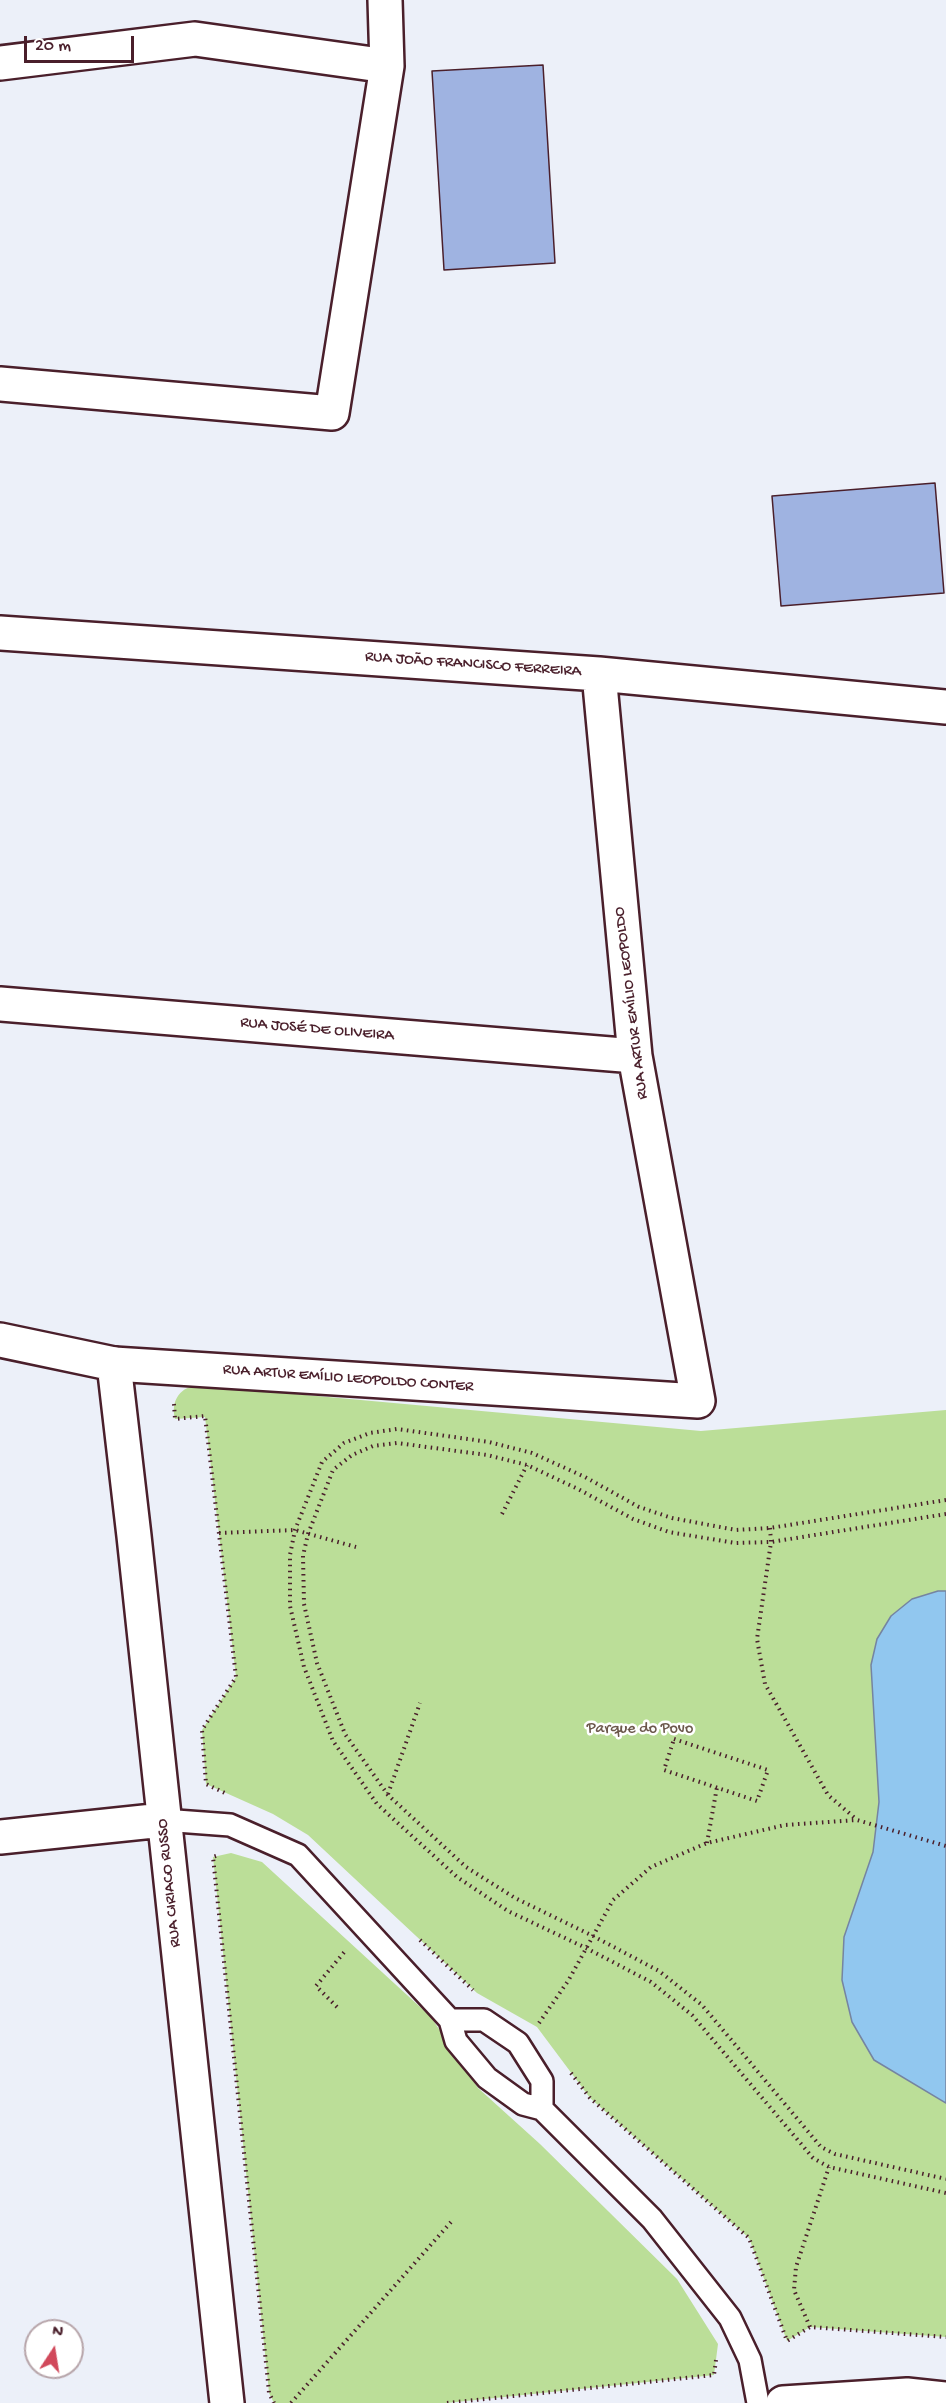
<!DOCTYPE html>
<meta charset="utf-8">
<style>
body{margin:0}
#map{position:relative;width:946px;height:2403px;overflow:hidden;background:#ecf0f9;font-family:"Gochi Hand",sans-serif}
canvas{display:block}
.north{position:absolute;left:24px;top:2319px;width:60px;height:60px;box-sizing:border-box;background:#fff;border:2px solid #b7a5aa;border-radius:50%;rotate:12deg;font-size:16px;font-weight:700;line-height:24px;text-align:center;color:#4a1f2b}
.north::after{content:'';display:block;margin:auto;width:21px;height:27px;background:#d1495b;clip-path:polygon(50% 0,100% 100%,50% 72%,0 100%)}
.scale{position:absolute;left:24px;top:36px;width:110px;height:27px;box-sizing:border-box;border:3px solid #4a1f2b;border-top:0;padding-left:8px;font-size:18px;line-height:21px;white-space:nowrap;color:#4a1f2b;-webkit-text-stroke:4px #fff;paint-order:stroke}
</style>
<div id="map">
<canvas width="946" height="2403"></canvas>
<div class="north">N</div>
<div class="scale">20 m</div>
</div>
<script>
const context = document.querySelector('canvas').getContext('2d');
context.lineJoin = 'round';
function paint(path, color) { context.fillStyle = color; context.fill(path, 'evenodd'); }
function trace(path, color, width, dash) { context.strokeStyle = color; context.lineWidth = width; context.lineCap = dash ? 'butt' : 'round'; context.setLineDash(dash || []); context.stroke(path); }
function drawText(font, color, halo, rows, align = 'center') {
  context.font = font + ' "Gochi Hand",sans-serif'; context.lineWidth = 5; context.setLineDash([]); context.textBaseline = 'middle'; context.strokeStyle = halo; context.fillStyle = color; for (const [text, x, y, turn = 0] of rows) {
    context.save(); context.translate(x, y); context.rotate((+turn || 0) * Math.PI / 180); context.textAlign = isNaN(turn) ? turn : align; if (halo) context.strokeText(text, 0, 0); context.fillText(text, 0, 0); context.restore();
  }
}
const green = new Path2D(`
 M 196,1385 L 701,1431 L 946,1410 L 946,2337 L 810,2327 L 787,2341 L 749,2238 L 590,2098 L 537,2027 L 477,1993 L 308,1835 L 273,1814 L 206,1784 L 202,1730 L 236,1677 L 205,1417 L 175,1419 C 171,1402 178,1389 196,1385 Z
 M 231,1853 L 262,1862 L 431,2017 L 478,2088 L 540,2144 L 677,2279 L 718,2344 L 714,2375 L 447,2403 L 274,2403 L 269,2393 L 268,2382 L 213,1857 Z`);
const water = new Path2D(`
 M 938,1591 L 946,1591 L 946,2103 L 874,2060 L 852,2022 L 842,1980 L 844,1937 L 873,1852 L 879,1802 L 871,1665 L 877,1639 L 891,1616 L 912,1599 Z`);
const building = new Path2D(`
 M 543,65 L 555,263 L 444,270 L 432,71 Z
 M 935,483 L 944,593 L 781,606 L 772,496 Z`);
const path = new Path2D(`
 M 174,1404 L 175,1419 L 205,1416 L 236,1677 L 202,1730 L 206,1784 L 227,1794
 M 946,1500 L 770,1528 L 736,1530 L 672,1518 L 639,1507 L 585,1477 L 532,1453 L 489,1442 L 397,1429 L 370,1433 L 344,1443 L 322,1462 L 295,1530 L 290,1555 L 290,1606 L 304,1667 L 333,1741 L 377,1804 L 457,1877 L 508,1911 L 586,1948 L 651,1982 L 692,2015 L 813,2158 L 829,2167 L 946,2193
 M 502,1514 L 527,1465
 M 946,1514 L 771,1542 L 735,1543 L 669,1532 L 633,1519 L 578,1489 L 527,1465 L 487,1455 L 397,1443 L 373,1446 L 352,1455 L 333,1470 L 308,1534 L 303,1556 L 304,1604 L 317,1663 L 345,1734 L 388,1795 L 466,1867 L 515,1898 L 593,1936 L 659,1971 L 702,2005 L 821,2147 L 835,2154 L 946,2179
 M 770,1528 L 771,1542 L 757,1639 L 765,1684 L 828,1795 L 856,1819
 M 219,1533 L 295,1530 L 356,1547
 M 674,1739 L 768,1770 L 757,1801 L 664,1770 Z
 M 388,1794 L 420,1703
 M 707,1843 L 717,1787
 M 216,1856 L 213,1857 L 268,2382 L 269,2393 L 274,2403
 M 420,1940 L 473,1990
 M 337,2007 L 316,1986 L 346,1950
 M 539,2023 L 568,1981 L 613,1900 L 651,1867 L 707,1843 L 785,1825 L 857,1820 L 946,1846
 M 571,2073 L 590,2098 L 749,2238 L 787,2341 L 810,2327 L 946,2337
 M 810,2327 L 794,2290 L 796,2267 L 829,2167
 M 291,2403 L 451,2222
 M 447,2403 L 714,2375 L 716,2360`);
const service = new Path2D(`
 M 163,1820 L 230,1825 L 298,1855 L 450,2020 L 456,2041 L 487,2078 L 523,2104 L 542,2109 L 652,2219 L 730,2318 L 750,2360 L 758,2403
 M 450,2020 L 484,2020 L 518,2043 L 542,2081 L 542,2109`);
const minor = new Path2D(`
 M 0,63 L 195,39 L 387,66
 M 0,384 L 332,413 L 387,66 L 385,0
 M 0,633 L 599,674 L 946,707
 M 0,1004 L 635,1056
 M 114,1364 L 698,1401 L 635,1056 L 599,674
 M 783,2403 L 907,2395 L 946,2399`);
const tertiary = new Path2D(`
 M 0,1340 L 114,1364 L 134,1536 L 227,2403
 M 0,1837 L 163,1820`);
const streetNames = [
 ["RUA JOÃO FRANCISCO FERREIRA",473,665,4],
 ["RUA ARTUR EMÍLIO LEOPOLDO",632,1003,-97],
 ["RUA JOSÉ DE OLIVEIRA",317,1030,5],
 ["RUA ARTUR EMÍLIO LEOPOLDO CONTER",348,1379,4],
 ["RUA CIRIACO RUSSO",170,1883,-96]
];
const parkNames = [
 ["Parque do Povo",640,1730]
];
paint(green, '#bbde98');
paint(water, '#91c7ef');
trace(water, '#7584a1', 1.5);
paint(building, '#9fb3e1');
trace(building, '#4a1f2b', 1.5);
trace(service, '#4a1f2b', 26);
trace(minor, '#4a1f2b', 38);
trace(tertiary, '#4a1f2b', 38);
trace(path, '#4a1f2b', 4, [1.5, 4.5]);
trace(service, '#fff', 21);
trace(minor, '#fff', 33);
trace(tertiary, '#fff', 33);
drawText('16px', '#4a1f2b', '#fff', streetNames);
drawText('16px', '#6c584c', '#fff', parkNames);
</script>
